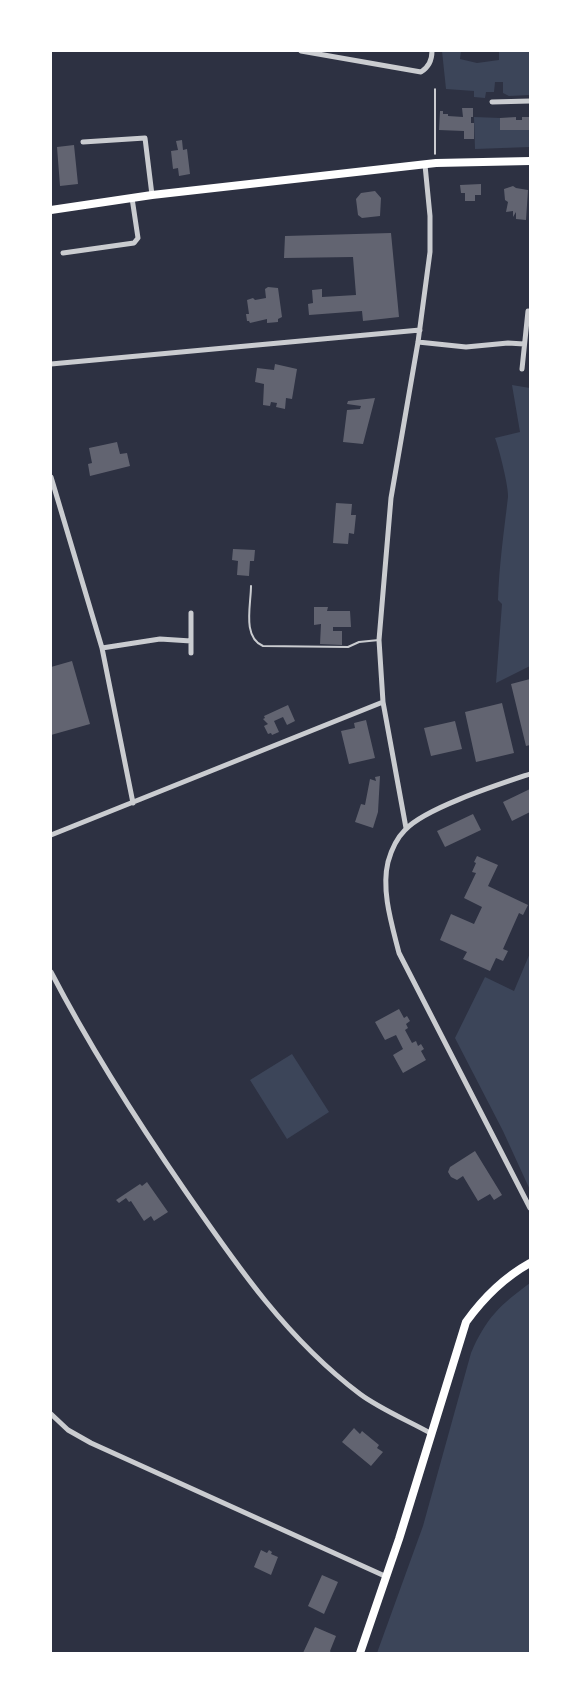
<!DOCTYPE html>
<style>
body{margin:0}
#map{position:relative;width:581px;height:1704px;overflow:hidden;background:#2d3142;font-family:Jost,sans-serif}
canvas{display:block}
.frame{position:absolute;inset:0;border:52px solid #fff;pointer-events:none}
</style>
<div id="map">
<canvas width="581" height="1704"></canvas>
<div class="frame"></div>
</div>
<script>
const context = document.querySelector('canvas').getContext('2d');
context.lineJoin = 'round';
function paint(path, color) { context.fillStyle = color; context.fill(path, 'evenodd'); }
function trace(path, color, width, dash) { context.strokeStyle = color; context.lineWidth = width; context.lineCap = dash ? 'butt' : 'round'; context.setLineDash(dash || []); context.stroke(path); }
const green = new Path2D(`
 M 442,51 L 461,51 L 460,59 L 477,63 L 499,60 L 499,51 L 530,51 L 530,95 L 509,96 L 503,93 L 503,82 L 495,82 L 494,92 L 486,92 L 485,98 L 474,97 L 474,91 L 446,89 Z
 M 474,117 L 500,118 L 500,130 L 530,130 L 530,147 L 475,149 Z
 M 512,385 L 530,388 L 530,666 L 496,683 L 502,604 L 498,600 C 499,566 504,531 508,497 C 509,488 499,448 495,438 L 520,432 Z
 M 530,953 L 530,1190 L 503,1131 L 455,1038 L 485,977 L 514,991 Z
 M 292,1054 L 329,1112 L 287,1139 L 250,1080 Z
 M 530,1283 L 530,1653 L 377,1653 L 423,1526 L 471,1353 C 486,1318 500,1305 530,1283 Z`);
const building = new Path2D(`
 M 462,108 L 473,108 L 473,117 L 471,117 L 471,123 L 474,123 L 474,139 L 464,139 L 464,131 L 439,130 L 440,111 L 443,111 L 443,114 L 448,114 L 448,116 L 463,117 Z
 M 516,117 L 516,120 L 522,120 L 522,117 L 530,117 L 530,130 L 500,130 L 500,118 Z
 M 182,140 L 183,150 L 187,149 L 190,174 L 179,176 L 178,168 L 173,169 L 171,151 L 178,150 L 176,141 Z
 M 74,145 L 78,184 L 60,186 L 57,147 Z
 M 481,184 L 481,195 L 475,195 L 475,201 L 465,201 L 465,193 L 461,193 L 460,185 Z
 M 513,186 L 516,188 L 528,190 L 526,220 L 516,219 L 516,212 L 513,217 L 513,211 L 506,212 L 508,202 L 505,200 L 504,189 Z
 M 375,191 L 381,198 L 380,216 L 362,218 L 358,215 L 356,199 L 361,193 Z
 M 391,233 L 399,317 L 363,321 L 362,311 L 309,315 L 308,304 L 313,303 L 312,290 L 322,289 L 322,297 L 356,295 L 353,257 L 284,258 L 285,236 Z
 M 268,287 L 278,288 L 282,317 L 278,319 L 278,322 L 267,323 L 267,319 L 250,323 L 249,321 L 247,321 L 246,314 L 249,314 L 247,300 L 253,298 L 255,300 L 266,298 L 265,289 Z
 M 275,364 L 297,369 L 292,399 L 286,398 L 285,409 L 276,407 L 277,403 L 271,402 L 270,406 L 263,405 L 264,384 L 255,382 L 257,368 L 274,370 Z
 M 375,398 L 363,444 L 343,442 L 347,410 L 360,409 L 361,406 L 347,404 L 348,401 Z
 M 117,442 L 120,454 L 127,453 L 130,466 L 90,476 L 88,464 L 92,463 L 89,448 Z
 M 336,503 L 352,504 L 351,515 L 356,515 L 354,534 L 349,533 L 348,544 L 333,543 Z
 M 233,549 L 255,550 L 254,561 L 250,561 L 249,576 L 237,575 L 238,561 L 232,560 Z
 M 314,607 L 328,607 L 327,611 L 350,611 L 351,627 L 333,627 L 333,631 L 342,631 L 342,645 L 320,644 L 321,624 L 314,625 Z
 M 72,661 L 90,724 L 51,735 L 51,667 Z
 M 530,679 L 530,745 L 526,746 L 511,684 Z
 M 502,703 L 514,753 L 476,762 L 465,712 Z
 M 288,705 L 295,721 L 287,725 L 283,717 L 274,721 L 279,732 L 272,735 L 271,733 L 268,734 L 264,726 L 268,724 L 263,719 L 265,718 L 264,716 Z
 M 366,720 L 375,758 L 349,764 L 341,731 L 355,728 L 354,723 Z
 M 455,721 L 462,749 L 431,756 L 424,728 Z
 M 380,776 L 378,812 L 373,828 L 355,822 L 361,804 L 365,805 L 370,779 L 376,781 L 375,777 Z
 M 530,789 L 530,812 L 512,821 L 503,802 Z
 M 473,814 L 481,830 L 445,847 L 437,831 Z
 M 477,856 L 498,865 L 488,886 L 528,905 L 523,915 L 519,913 L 503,949 L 508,951 L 503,961 L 496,958 L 490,971 L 463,959 L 467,952 L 440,940 L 451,914 L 474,924 L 482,907 L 464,898 L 476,873 L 472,872 L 476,863 L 474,862 Z
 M 399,1009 L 404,1018 L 407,1016 L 410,1021 L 406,1024 L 408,1028 L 405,1030 L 412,1043 L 416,1041 L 418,1046 L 421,1044 L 424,1049 L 421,1051 L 426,1060 L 403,1073 L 393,1055 L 403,1049 L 396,1035 L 385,1040 L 375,1022 Z
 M 475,1151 L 502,1195 L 494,1200 L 490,1194 L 478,1201 L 463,1176 L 457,1180 L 451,1177 L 448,1172 L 450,1167 Z
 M 147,1182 L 168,1212 L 154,1221 L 151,1216 L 144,1221 L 131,1201 L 129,1202 L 126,1198 L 119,1203 L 116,1200 L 140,1184 L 142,1186 Z
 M 354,1428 L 360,1434 L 362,1431 L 379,1445 L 377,1448 L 383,1452 L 371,1466 L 342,1442 Z
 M 261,1550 L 267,1553 L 269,1550 L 272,1552 L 271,1554 L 278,1557 L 271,1575 L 254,1567 Z
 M 322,1575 L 338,1582 L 324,1614 L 308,1606 Z
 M 315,1627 L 336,1636 L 330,1651 L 331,1653 L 303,1653 Z`);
const path = new Path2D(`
 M 435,154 L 435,89`);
const service = new Path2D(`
 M 251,586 C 251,605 242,637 263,646 L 348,647 L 359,642 L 379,640`);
const minor = new Path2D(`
 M 301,51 L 421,72 C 429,67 432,60 432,51
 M 492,102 L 530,101
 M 83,142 L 145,138 L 152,195
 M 63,253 L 134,243 L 138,238 L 132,198
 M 418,342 L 466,347 L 508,343 L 524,344
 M 51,364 L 420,330
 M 522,369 L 528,311
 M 51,477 L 102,648 L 133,803
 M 102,648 L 160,639 L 191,641
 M 191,653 L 191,613
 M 530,774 C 500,784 425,808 405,830 C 397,838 391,851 388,862 C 381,891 392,925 399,953 L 530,1208
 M 406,828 L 383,702 L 379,640 L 391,498 L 418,342 L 430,252 L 430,216 L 425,165
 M 51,835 L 383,702
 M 51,972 C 91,1049 137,1121 186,1192 C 237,1266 288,1340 360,1394 C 380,1409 409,1421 432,1434
 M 51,1414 L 68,1430 L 91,1443 L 387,1577`);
const secondary = new Path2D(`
 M 51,210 L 152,195 L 436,163 L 530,161
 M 360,1653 L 399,1539 L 466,1322 C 484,1297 503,1278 530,1263`);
paint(green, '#3c4559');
paint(building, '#626471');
trace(path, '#fff', 1.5);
trace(service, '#caccd0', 2);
trace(minor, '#caccd0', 5);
trace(secondary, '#fff', 8);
</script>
